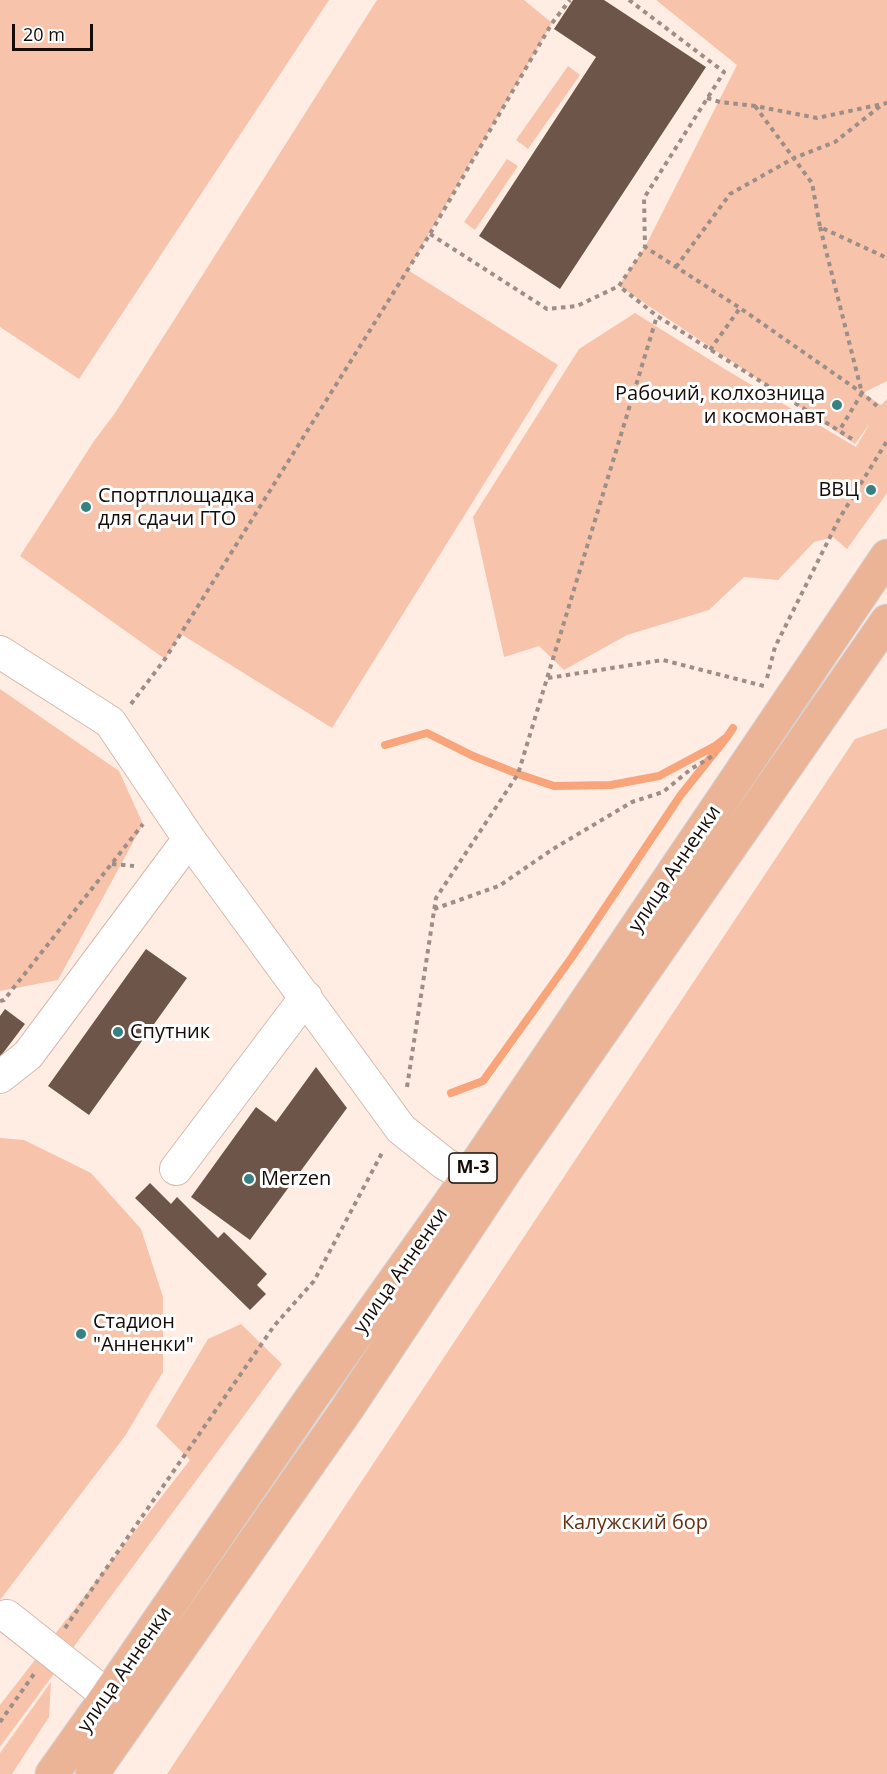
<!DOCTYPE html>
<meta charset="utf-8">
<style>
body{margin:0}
#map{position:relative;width:887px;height:1774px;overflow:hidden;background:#ffede4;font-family:"Open Sans",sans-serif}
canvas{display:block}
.scale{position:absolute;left:12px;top:24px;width:81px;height:27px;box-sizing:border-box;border:3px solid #150c07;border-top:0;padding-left:8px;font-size:18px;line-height:21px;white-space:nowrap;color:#150c07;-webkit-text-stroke:4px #fff;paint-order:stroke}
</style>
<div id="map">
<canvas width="887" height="1774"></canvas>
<div class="scale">20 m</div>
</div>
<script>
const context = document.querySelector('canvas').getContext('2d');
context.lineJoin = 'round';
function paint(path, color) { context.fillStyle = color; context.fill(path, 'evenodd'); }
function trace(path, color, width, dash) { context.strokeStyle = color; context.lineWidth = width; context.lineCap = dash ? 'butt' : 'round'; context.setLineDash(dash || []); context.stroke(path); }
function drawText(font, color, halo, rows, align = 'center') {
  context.font = font + ' "Open Sans",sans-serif'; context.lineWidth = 6; context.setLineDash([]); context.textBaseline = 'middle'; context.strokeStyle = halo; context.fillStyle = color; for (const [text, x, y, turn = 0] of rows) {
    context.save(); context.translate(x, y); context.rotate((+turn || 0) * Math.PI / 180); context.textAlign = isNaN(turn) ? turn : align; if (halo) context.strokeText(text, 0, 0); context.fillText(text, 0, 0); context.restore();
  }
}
const green = new Path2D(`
 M 0,0 L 329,0 L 79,379 L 0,327 Z
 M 377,0 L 524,0 L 552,23 L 408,270 L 558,365 L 332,728 L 181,634 L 165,659 L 20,556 L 94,441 L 115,413 Z
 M 656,0 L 887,0 L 887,381 L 863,393 L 881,405 L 887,399 L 887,493 L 847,549 L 833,537 L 814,542 L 778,580 L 744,577 L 709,610 L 627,635 L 564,670 L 539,646 L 504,657 L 473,517 L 579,349 L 635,313 L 723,368 L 856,447 L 870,423 L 855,444 L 619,286 L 645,247 L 737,65 Z
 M 568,66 L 580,75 L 528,149 L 516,140 Z
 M 507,159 L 518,166 L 475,230 L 464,222 Z
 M 0,689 L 119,771 L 143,824 L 58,980 L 0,991 Z
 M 887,728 L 887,1774 L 167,1774 L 855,739 Z
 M 0,1138 L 24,1140 L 91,1173 L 141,1229 L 163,1297 L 163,1372 L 125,1436 L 0,1600 Z
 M 241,1324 L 282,1364 L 0,1747 L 0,1705 L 190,1460 L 156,1426 L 208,1339 Z
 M 51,1682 L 49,1717 L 12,1774 L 0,1774 L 0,1753 Z`);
const stream = new Path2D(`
 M 385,745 L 427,733 L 473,756 L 518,774 L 554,786 L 611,785 L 659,776 L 715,746 L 727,737 L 733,728
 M 451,1093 L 483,1081 L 572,957 L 680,796 L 727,737`);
const building = new Path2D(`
 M 573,0 L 604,0 L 706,67 L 560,289 L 479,236 L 596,57 L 554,29 Z
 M 146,949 L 187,978 L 89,1115 L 48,1086 Z
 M 5,1009 L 25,1024 L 0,1057 L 0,1016 Z
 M 316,1067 L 347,1108 L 250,1240 L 191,1197 L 256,1107 L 276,1122 Z
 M 150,1183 L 171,1204 L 177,1197 L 218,1238 L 224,1232 L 267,1274 L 257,1285 L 266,1294 L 250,1310 L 135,1198 Z`);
const path = new Path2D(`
 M 629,0 L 724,72 L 644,198 L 645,247
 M 707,98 L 720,102 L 755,106 L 817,118 L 887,103
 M 755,106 L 812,183 L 820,227 L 887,258
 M 820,227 L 862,393 L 839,431
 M 430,234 L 547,309 L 577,306 L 619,286
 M 676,267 L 730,194 L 794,158 L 835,142 L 883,104
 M 710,350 L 740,308
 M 852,439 L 657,316 L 619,286 L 645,247 L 740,308 L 862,393 L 877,406
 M 548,678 L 663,660 L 764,686
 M 767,678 L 775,647 L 839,519 L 887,441
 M 131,704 L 165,659 L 430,234 L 552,23 L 570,0
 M 112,864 L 134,866
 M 434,909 L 499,886 L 553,849 L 632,802 L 663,792 L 691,769 L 716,754
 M 0,1001 L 4,1000 L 143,824
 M 407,1087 L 436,898 L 518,774 L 657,316
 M 65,1628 L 274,1326 L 314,1281 L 383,1151
 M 0,1722 L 34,1674`);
const minor = new Path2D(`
 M 0,652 L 110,722 L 189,839 L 401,1129 L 445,1164 L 467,1176
 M 0,1077 L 28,1055 L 189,839
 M 176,1169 L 306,997
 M 7,1616 L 108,1696`);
const major = new Path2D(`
 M 52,1774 L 101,1705 L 310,1400 L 458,1191 L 887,556
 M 92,1774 L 347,1409 L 505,1171 L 887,621`);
const markers = [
 [837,405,6,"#388182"],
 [871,490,6,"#388182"],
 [86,507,6,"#388182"],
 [118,1032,6,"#388182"],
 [249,1179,6,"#388182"],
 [81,1334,6,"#388182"]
];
const shields = [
 [473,1168,48]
];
const shieldNames = [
 ["М-3",473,1168]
];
const poiNames = [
 ["Рабочий, колхозница",825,394,"right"],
 ["и космонавт",825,417,"right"],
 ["ВВЦ",859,490,"right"],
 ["Спортплощадка",98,496],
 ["для сдачи ГТО",98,519],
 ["Спутник",130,1032],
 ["Merzen",261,1179],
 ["Стадион",93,1322],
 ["\"Анненки\"",93,1345]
];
const streetNames = [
 ["улица Анненки",675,869,-56],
 ["улица Анненки",401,1271,-55],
 ["улица Анненки",125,1670,-55]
];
const parkNames = [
 ["Калужский бор",635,1523]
];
paint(green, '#f7c4ab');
trace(stream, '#f8a57c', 8);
paint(building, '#6d5549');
trace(minor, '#d5b9ab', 34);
trace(major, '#d5d3d2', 35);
trace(path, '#9d8e87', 4, [4.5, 4.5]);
trace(minor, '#fff', 32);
trace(major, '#ecb497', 33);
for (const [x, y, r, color] of markers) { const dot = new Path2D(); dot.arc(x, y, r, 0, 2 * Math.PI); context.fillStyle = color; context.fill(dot); trace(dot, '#fff', 2); }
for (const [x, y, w] of shields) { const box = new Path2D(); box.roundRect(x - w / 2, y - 15, w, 30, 4.5); context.fillStyle = '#fff'; context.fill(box); trace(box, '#150c07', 1.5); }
drawText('bold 18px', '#150c07', null, shieldNames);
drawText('20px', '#150c07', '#fff', poiNames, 'left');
drawText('20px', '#150c07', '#fff', streetNames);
drawText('20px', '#653114', '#fff', parkNames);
</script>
